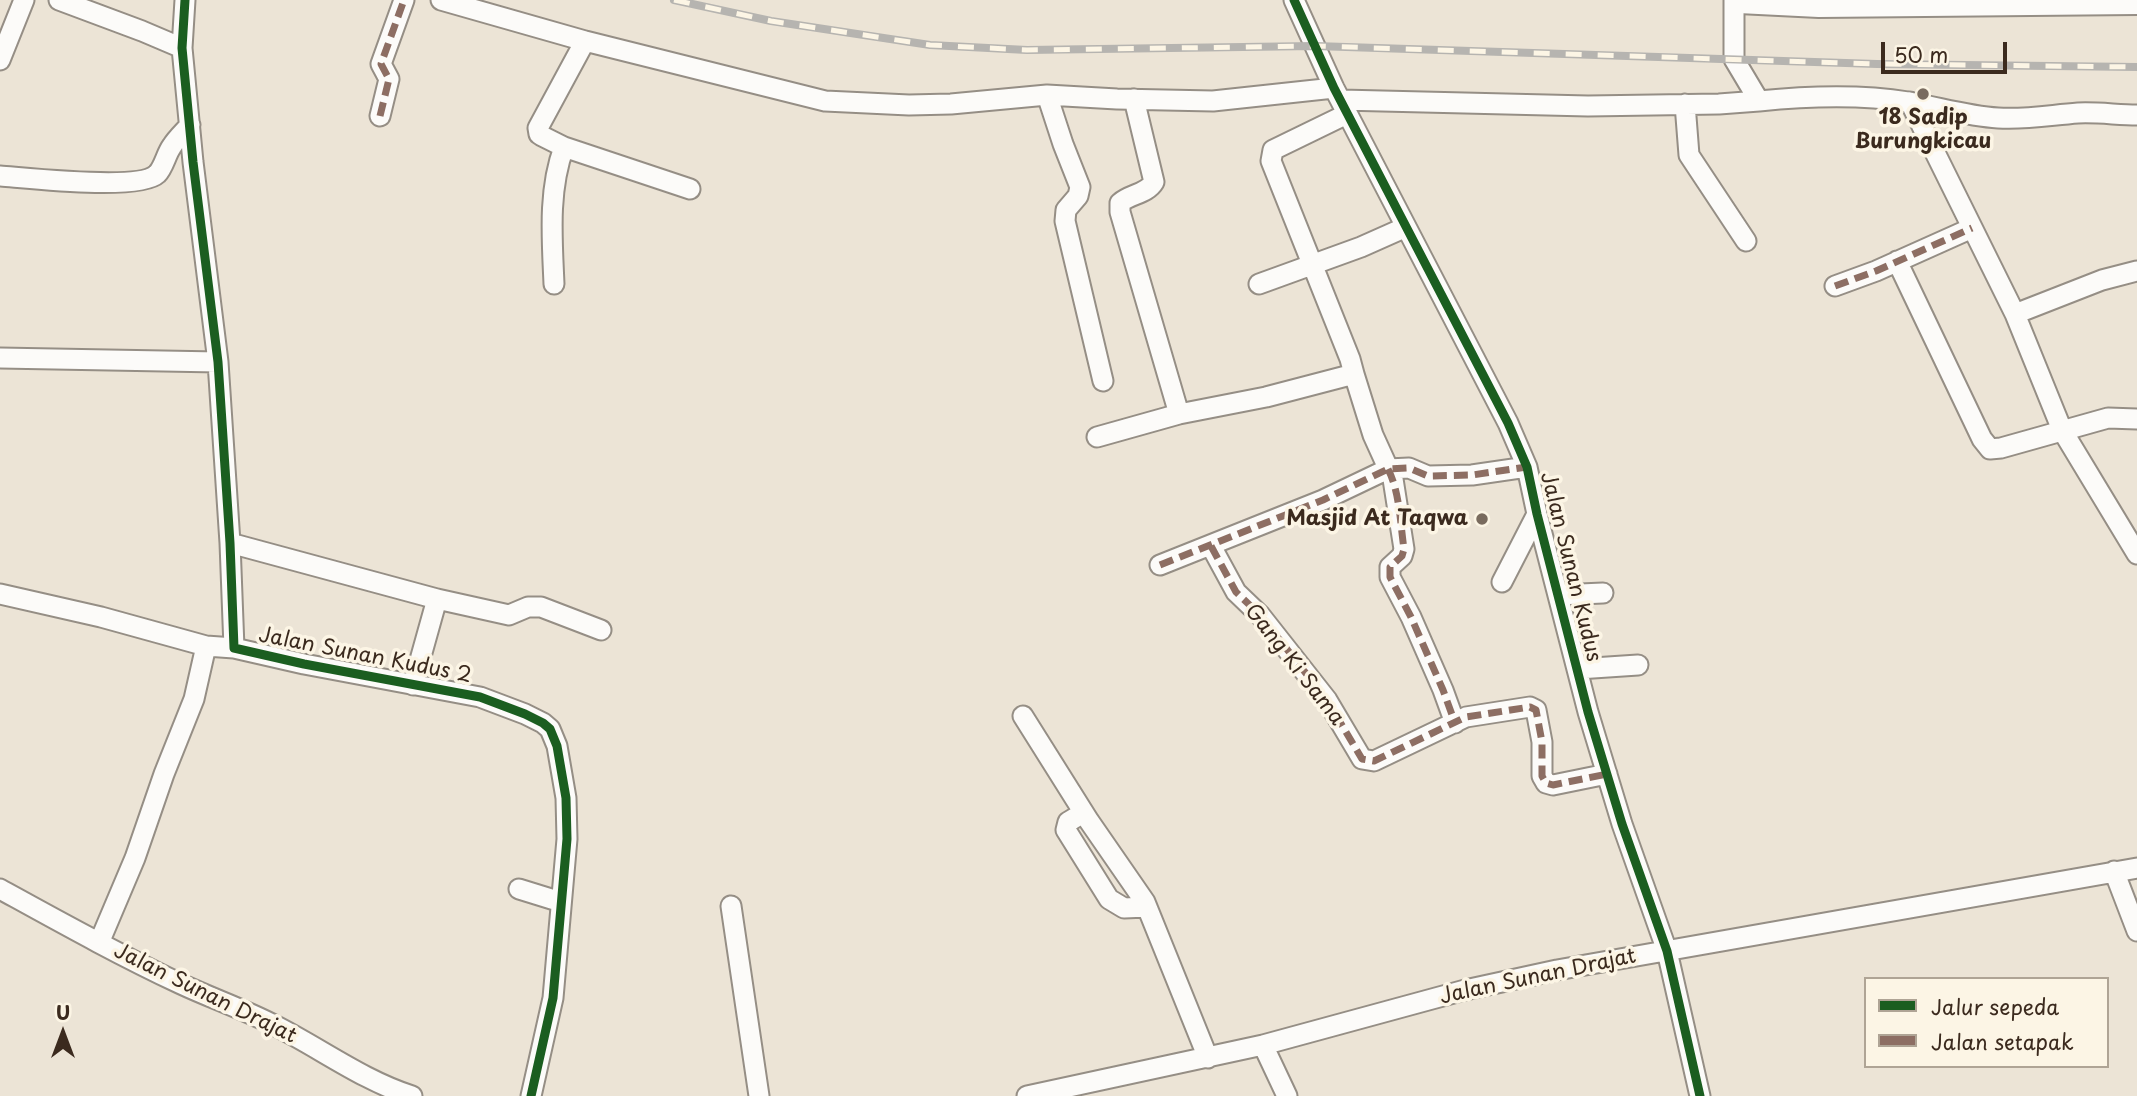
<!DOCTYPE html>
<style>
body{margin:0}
#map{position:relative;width:2137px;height:1096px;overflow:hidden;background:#ece4d6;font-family:"Playpen Sans",sans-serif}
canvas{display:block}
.legend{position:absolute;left:1864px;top:977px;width:245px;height:91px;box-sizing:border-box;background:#fcf5e5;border:2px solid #afa495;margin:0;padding:9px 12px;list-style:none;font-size:21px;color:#3b2a1e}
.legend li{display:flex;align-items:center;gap:14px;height:35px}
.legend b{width:35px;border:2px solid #afa495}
.north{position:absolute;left:28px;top:998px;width:70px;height:70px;-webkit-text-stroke:5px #fcf5e5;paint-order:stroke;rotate:0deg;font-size:19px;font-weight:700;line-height:28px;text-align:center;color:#3b2a1e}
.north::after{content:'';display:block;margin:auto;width:24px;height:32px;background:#3b2a1e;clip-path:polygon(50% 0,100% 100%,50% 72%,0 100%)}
.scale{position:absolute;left:1881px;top:42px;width:126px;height:32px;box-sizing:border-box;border:4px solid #3b2a1e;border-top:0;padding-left:9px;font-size:21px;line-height:24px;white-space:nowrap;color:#3b2a1e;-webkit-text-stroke:5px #fcf5e5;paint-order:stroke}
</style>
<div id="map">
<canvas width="2137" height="1096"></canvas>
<ul class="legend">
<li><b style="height:9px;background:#1b5e20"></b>Jalur sepeda</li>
<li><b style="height:9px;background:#8d6e63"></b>Jalan setapak</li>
</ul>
<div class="north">U</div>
<div class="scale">50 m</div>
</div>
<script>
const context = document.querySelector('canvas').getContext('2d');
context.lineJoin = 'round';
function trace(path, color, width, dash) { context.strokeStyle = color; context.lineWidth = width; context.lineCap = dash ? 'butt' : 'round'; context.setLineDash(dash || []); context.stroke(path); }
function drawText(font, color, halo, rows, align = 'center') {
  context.font = font + ' "Playpen Sans",sans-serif'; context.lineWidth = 7; context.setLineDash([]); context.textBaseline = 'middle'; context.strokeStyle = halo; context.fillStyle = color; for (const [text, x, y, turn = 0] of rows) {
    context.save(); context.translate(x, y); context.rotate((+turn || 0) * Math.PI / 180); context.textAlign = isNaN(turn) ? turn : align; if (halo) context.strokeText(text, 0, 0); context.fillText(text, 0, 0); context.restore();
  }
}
const minor = new Path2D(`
 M 59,0 L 142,31 L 182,48
 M 185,0 L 182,48 L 193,162 L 218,362 L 230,543 L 234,648 L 304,664 L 480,697 L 525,714 L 543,723 L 550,729 L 557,746 L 566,798 L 567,839 L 553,998 L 531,1096
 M 441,0 L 585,41 L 825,101 L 909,105 L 951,104 L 1047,95 L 1117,99 L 1213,101 L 1334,88
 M 1294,0 L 1334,88 L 1508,423 L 1527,467 L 1537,514 L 1588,712 L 1622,824 L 1667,951 L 1700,1096
 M 1734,0 L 1734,59 L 1759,101 C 1809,96 1859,94 1908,102 C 1938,107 1967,116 1998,118 C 2025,120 2051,115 2078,113 C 2098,112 2118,115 2137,115
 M 0,60 L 24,0
 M 1047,95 L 1063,144 L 1080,187 L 1078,196 L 1066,210 L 1065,221 L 1103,381
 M 1134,99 L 1154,182 C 1147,194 1130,194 1120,203 L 1120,212 L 1179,414
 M 1341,100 L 1588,106 L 1719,104 L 1759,101
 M 1910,102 L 2015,314 L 2062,430 L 2137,554
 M 1685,104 L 1689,155 L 1746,241
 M 380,116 L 389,79 L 381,64 L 404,0
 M 564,147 L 690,189
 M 0,176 C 27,178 139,191 157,174 C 164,167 166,154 172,146 C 177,138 184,132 190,125
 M 1897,261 L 1982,439 L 1990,449 L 2001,448 L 2108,418 L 2137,419
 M 554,284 C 552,238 548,190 564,147 L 542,136 L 539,134 L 538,128 L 585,41
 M 1259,284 L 1361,247 L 1406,227
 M 1835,286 L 1876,271 L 1972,228
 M 2015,314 L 2102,280 L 2137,271
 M 0,358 L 218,362
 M 1354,374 L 1373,435 L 1393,479 L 1404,549 L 1402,556 L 1390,567 L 1390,577 L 1411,617 L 1443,690 L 1455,723
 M 1097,437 L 1179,414 L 1266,397 L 1354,374 L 1350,359 L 1271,161 L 1273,150 L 1347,114
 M 230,543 L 437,599 L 509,615 L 528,607 L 541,607 L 601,630
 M 1211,546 L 1236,592 L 1260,615 L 1327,700 L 1362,759 L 1374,761 L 1466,717 L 1530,707 L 1536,710 L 1542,742 L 1542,776 L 1546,783 L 1553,785 L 1607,774
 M 1160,565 L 1323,500 L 1388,469 L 1409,468 L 1428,476 L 1472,475 L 1527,467
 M 1502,582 L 1537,514
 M 0,594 L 101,617 L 206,646 L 234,648
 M 1558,595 L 1603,593
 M 1578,669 L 1638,665
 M 413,685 L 437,599
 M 1023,716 L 1089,821 L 1145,902 L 1208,1058
 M 1083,813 L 1068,822 L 1066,830 L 1109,899 L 1124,908 L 1147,907
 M 2114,871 L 2137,931
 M 0,889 C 60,922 119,955 181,984 C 211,998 243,1009 274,1025 C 320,1048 362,1080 412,1096
 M 519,889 L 561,902
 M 731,906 L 759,1096
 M 99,943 L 135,858 L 164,774 L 194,699 L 206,646
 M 1263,1045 L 1287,1096
 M 1027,1096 L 1263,1045 L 1465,990 L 1557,970 L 2137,868`);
const highway = new Path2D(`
 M 1739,0 L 1819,4 L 2137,1`);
const rail = new Path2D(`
 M 674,0 L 771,21 L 930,45 L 1027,50 L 1315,46 L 1877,64 L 2137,67`);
const quiet = new Path2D(`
 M 380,116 L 389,79 L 381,64 L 404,0
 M 1835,286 L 1876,271 L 1972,228
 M 1388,469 C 1400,493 1400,522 1404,549 L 1402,556 L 1390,567 L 1390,577 L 1411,617 L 1443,690 L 1455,723
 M 1211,546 L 1236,592 L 1260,615 L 1327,700 L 1362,759 L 1374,761 L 1466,717 L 1530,707 L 1536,710 L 1542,742 L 1542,776 L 1546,783 L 1553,785 L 1607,774
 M 1160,565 L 1323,500 L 1388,469 L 1409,468 L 1428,476 L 1472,475 L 1527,467`);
const cycleway = new Path2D(`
 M 185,0 L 182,48 L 193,162 L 218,362 L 230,543 L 234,648 L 304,664 L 480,697 L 525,714 L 543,723 L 550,729 L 557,746 L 566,798 L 567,839 L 553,998 L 531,1096
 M 1294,0 L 1334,88 L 1508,423 L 1527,467 L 1537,514 L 1588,712 L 1622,824 L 1667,951 L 1700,1096`);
const markers = [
 [1923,94,7,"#796b5e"],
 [1482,519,7,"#796b5e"]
];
const poiNames = [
 ["18 Sadip",1923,118],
 ["Burungkicau",1923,142],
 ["Masjid At Taqwa",1468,519,"right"]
];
const streetNames = [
 ["Jalan Sunan Kudus",1570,567,76],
 ["Jalan Sunan Kudus 2",365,656,11],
 ["Gang Ki Sama",1294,665,52],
 ["Jalan Sunan Drajat",1538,977,-12],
 ["Jalan Sunan Drajat",205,994,26]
];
trace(minor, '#958e85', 23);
trace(highway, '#958e85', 30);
trace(minor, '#fcfbf9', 19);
trace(highway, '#fcfbf9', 26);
trace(rail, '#b6b4b0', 8);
trace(rail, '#fcf5e5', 5, [16]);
trace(quiet, '#8d6e63', 7, [14, 7]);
trace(cycleway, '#1b5e20', 9);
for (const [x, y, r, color] of markers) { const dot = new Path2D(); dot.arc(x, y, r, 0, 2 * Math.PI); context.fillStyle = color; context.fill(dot); trace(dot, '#fcf5e5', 2.5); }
drawText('bold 21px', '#3b2a1e', '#fcf5e5', poiNames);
drawText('21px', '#3b2a1e', '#fcf5e5', streetNames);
</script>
